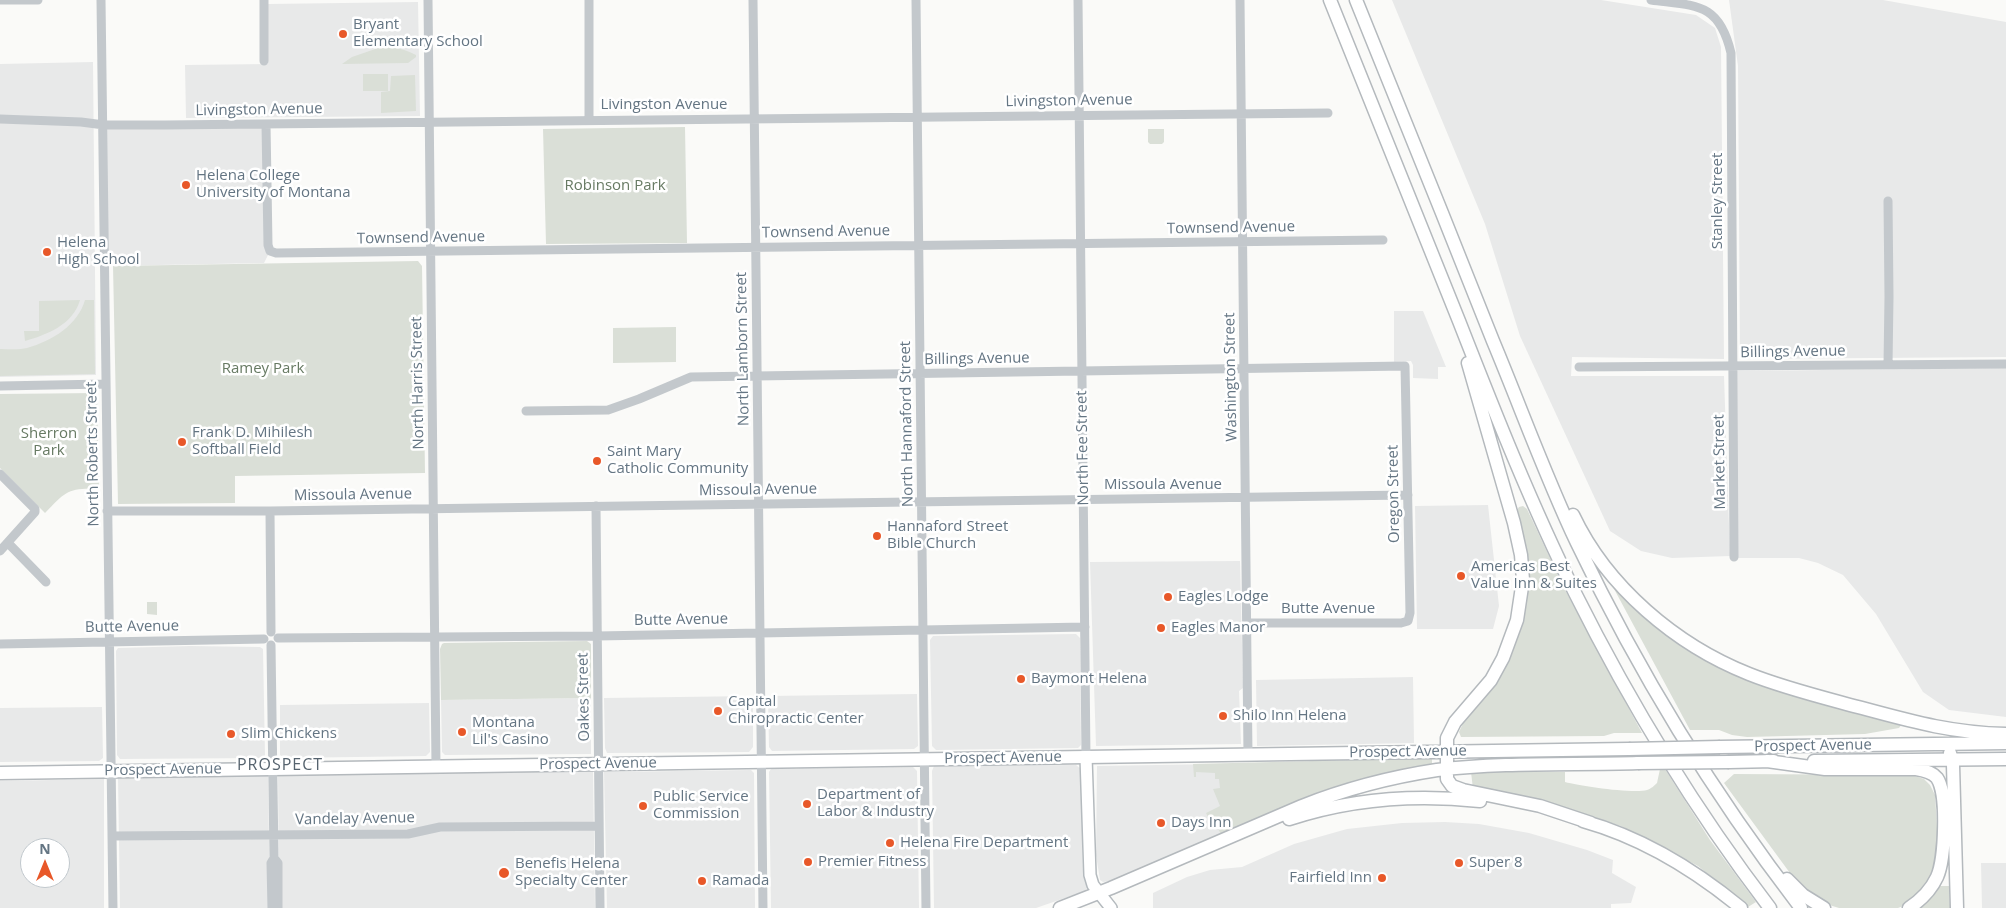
<!DOCTYPE html>
<style>
body{margin:0}
#map{position:relative;width:2006px;height:908px;overflow:hidden;background:#fafaf8;font-family:"Open Sans",sans-serif}
canvas{display:block}
.north{position:absolute;left:20px;top:838px;width:50px;height:50px;box-sizing:border-box;background:#fff;border:1px solid #c1c8cd;border-radius:50%;rotate:0deg;font-size:14px;font-weight:700;line-height:20px;text-align:center;color:#647583}
.north::after{content:'';display:block;margin:auto;width:18px;height:22px;background:#e85829;clip-path:polygon(50% 0,100% 100%,50% 72%,0 100%)}
</style>
<div id="map">
<canvas width="2006" height="908"></canvas>
<div class="north">N</div>
</div>
<script>
const context = document.querySelector('canvas').getContext('2d');
context.lineJoin = 'round';
function paint(path, color) { context.fillStyle = color; context.fill(path, 'evenodd'); }
function trace(path, color, width, dash) { context.strokeStyle = color; context.lineWidth = width; context.lineCap = dash ? 'butt' : 'round'; context.setLineDash(dash || []); context.stroke(path); }
function drawText(font, color, halo, rows, align = 'center') {
  context.font = font + ' "Open Sans",sans-serif'; context.lineWidth = 5; context.setLineDash([]); context.textBaseline = 'middle'; context.strokeStyle = halo; context.fillStyle = color; for (const [text, x, y, turn = 0] of rows) {
    context.save(); context.translate(x, y); context.rotate((+turn || 0) * Math.PI / 180); context.textAlign = isNaN(turn) ? turn : align; if (halo) context.strokeText(text, 0, 0); context.fillText(text, 0, 0); context.restore();
  }
}
const built = new Path2D(`
 M 1392,0 L 1601,0 L 1696,15 L 1715,28 L 1721,47 L 1724,359 L 1572,357 L 1571,376 L 1724,376 L 1730,556 L 1672,558 L 1641,551 L 1610,531 L 1520,336 L 1485,224 Z
 M 1729,0 L 1883,0 L 2006,22 L 2006,357 L 1740,359 L 1738,66 Z
 M 418,2 L 420,116 L 186,118 L 185,65 L 268,64 L 268,4 Z
 M 93,62 L 96,375 L 0,377 L 0,64 Z
 M 266,124 L 270,251 L 264,263 L 105,266 L 104,125 Z
 M 1394,311 L 1423,311 L 1446,367 L 1438,367 L 1438,379 L 1413,378 L 1413,365 L 1411,361 L 1394,362 Z
 M 2006,368 L 2006,717 L 1949,710 L 1923,692 L 1876,614 L 1843,575 L 1818,563 L 1799,558 L 1736,558 L 1735,371 Z
 M 1488,505 L 1499,606 L 1493,629 L 1417,629 L 1415,506 Z
 M 1240,561 L 1243,688 L 1239,691 L 1241,744 L 1096,746 L 1090,562 Z
 M 1076,634 L 1080,638 L 1081,745 L 1078,748 L 936,750 L 932,746 L 930,640 L 933,636 Z
 M 190,646 L 260,647 L 263,649 L 265,756 L 261,758 L 120,759 L 117,755 L 116,651 L 118,648 Z
 M 1413,677 L 1414,743 L 1257,746 L 1256,680 Z
 M 917,694 L 918,746 L 914,749 L 772,751 L 769,747 L 768,696 Z
 M 753,696 L 753,747 L 749,752 L 607,753 L 605,748 L 604,698 Z
 M 591,698 L 591,754 L 445,755 L 442,752 L 441,700 Z
 M 429,703 L 430,752 L 426,756 L 285,758 L 280,755 L 280,705 Z
 M 102,707 L 103,758 L 99,761 L 0,762 L 0,708 Z
 M 1219,764 L 1230,831 L 1111,881 L 1103,882 L 1100,880 L 1096,855 L 1097,766 Z
 M 1076,765 L 1081,769 L 1083,871 L 1087,888 L 1085,891 L 1036,908 L 934,908 L 932,771 L 934,766 Z
 M 913,767 L 917,771 L 919,908 L 771,908 L 769,772 L 771,769 Z
 M 593,770 L 595,908 L 279,908 L 278,775 Z
 M 751,770 L 754,773 L 755,908 L 607,908 L 604,772 Z
 M 268,775 L 270,908 L 120,908 L 118,777 Z
 M 104,779 L 104,908 L 0,908 L 0,781 ZM 30,848 L 60,848 L 60,878 L 30,878 Z
 M 1445,822 L 1479,824 L 1529,833 L 1587,850 L 1613,860 L 1612,873 L 1636,887 L 1631,903 L 1611,904 L 1611,908 L 1153,908 L 1153,893 L 1187,877 L 1210,870 L 1242,867 L 1294,844 L 1347,829 L 1402,823 Z
 M 1981,863 L 2006,863 L 2006,908 L 1982,908 Z`);
const green = new Path2D(`
 M 381,47 C 394,47 405,49 416,55 L 416,57 L 408,63 L 342,64 L 352,57 Z
 M 363,74 L 388,74 L 388,91 L 363,91 Z
 M 415,75 L 416,111 L 381,113 L 381,92 L 390,91 L 391,76 Z
 M 685,127 L 687,243 L 546,244 L 543,129 Z
 M 1148,129 L 1164,129 L 1164,142 L 1162,144 L 1150,144 L 1148,142 Z
 M 418,261 L 422,266 L 425,473 L 235,476 L 235,503 L 118,504 L 113,266 Z
 M 80,300 C 73,325 46,335 25,341 L 24,331 L 39,331 L 39,301 Z
 M 85,300 L 94,300 L 95,374 L 0,376 L 0,349 C 9,349 19,350 27,348 C 52,341 78,325 85,300 Z
 M 676,327 L 676,362 L 613,363 L 613,328 Z
 M 97,393 L 99,489 C 67,488 67,491 45,513 L 0,468 L 0,394 Z
 M 1523,506 L 1527,509 L 1563,586 L 1642,733 L 1614,733 L 1604,736 L 1461,737 L 1459,732 C 1468,710 1488,693 1502,674 C 1508,664 1512,652 1516,642 C 1533,593 1528,560 1517,510 L 1519,507 Z
 M 1606,574 L 1649,621 L 1687,647 L 1746,680 L 1790,695 L 1902,724 L 1899,728 L 1865,734 L 1747,737 L 1732,735 L 1719,730 L 1690,730 Z
 M 147,602 L 157,602 L 157,615 L 147,614 Z
 M 587,641 L 591,644 L 591,698 L 441,700 L 440,649 L 442,644 L 444,643 Z
 M 1432,758 L 1432,766 L 1221,834 L 1211,817 L 1208,817 L 1206,813 L 1220,806 L 1213,789 L 1220,788 L 1219,779 L 1215,779 L 1215,773 L 1196,772 L 1196,777 L 1194,777 L 1193,764 Z
 M 1660,769 L 1665,769 L 1710,840 L 1756,902 L 1748,907 L 1698,866 L 1621,826 L 1549,804 L 1473,789 L 1471,772 L 1565,772 L 1565,782 C 1580,786 1634,794 1647,790 C 1651,789 1655,785 1657,783 Z
 M 1734,774 L 1912,775 L 1924,779 L 1930,785 L 1935,795 L 1938,841 L 1936,861 L 1933,874 L 1922,890 L 1908,904 L 1898,908 L 1839,908 L 1826,904 L 1798,884 L 1724,783 Z
 M 1936,886 L 1949,886 L 1950,908 L 1916,908 Z`);
const minor = new Path2D(`
 M 0,0 L 38,0
 M 101,0 L 113,908
 M 264,0 L 264,61
 M 428,0 L 436,766
 M 589,0 L 589,120
 M 753,0 L 763,908
 M 916,0 L 926,908
 M 1078,0 L 1086,757
 M 1240,0 L 1248,754
 M 1651,0 C 1696,6 1719,2 1731,53 L 1734,557
 M 0,119 L 81,122 L 104,125 L 165,125 L 1328,113
 M 266,124 L 268,245 L 270,251 L 276,253 L 1383,240
 M 1888,365 L 1889,297 L 1888,201
 M 1579,367 L 2006,364
 M 0,386 L 105,384
 M 526,411 L 608,410 L 639,399 L 691,377 L 1405,366 L 1410,613 L 1408,621 L 1401,623 L 1247,623
 M 0,474 L 35,509 L 35,512 L 0,551
 M 596,506 L 600,908
 M 107,511 L 270,511 L 1408,495
 M 270,511 L 271,632
 M 8,543 L 46,582
 M 278,638 L 597,636 L 1085,627
 M 0,644 L 264,639
 M 271,645 L 274,858 L 278,863 L 278,908
 M 112,836 L 408,834 L 440,827 L 599,826
 M 272,908 L 271,863 L 274,858`);
const major = new Path2D(`
 M 1086,757 L 1090,875 L 1093,885 L 1111,908`);
const highway = new Path2D(`
 M 1330,0 C 1373,107 1416,214 1459,321 C 1495,413 1531,504 1575,593 C 1630,703 1695,810 1770,908
 M 1356,0 C 1402,114 1448,227 1493,341 C 1521,408 1546,478 1577,543 C 1639,673 1713,794 1801,908
 M 1468,363 L 1514,523 L 1521,555 L 1523,580 L 1517,620 L 1503,658 L 1491,680 L 1455,722 L 1447,738 L 1447,779 L 1452,786 L 1463,790 L 1540,806 L 1591,823
 M 1573,515 C 1607,587 1676,645 1749,674 C 1784,688 1821,697 1858,707 C 1910,721 1951,733 2006,734
 M 1720,747 L 2006,743
 M 1950,753 L 1953,765 L 1957,908
 M 1767,761 L 1825,769 L 1916,769 C 1923,770 1932,772 1937,778 C 1948,794 1945,859 1937,877 C 1931,890 1921,900 1909,908
 M 1814,761 L 2006,759
 M 1729,762 L 1774,761
 M 0,773 L 1629,749
 M 1289,819 C 1350,799 1416,794 1480,801
 M 1583,821 C 1640,837 1695,870 1741,908
 M 1787,879 L 1803,895 L 1824,908
 M 1060,908 L 1111,888 L 1302,806 C 1345,789 1391,777 1437,770 C 1503,762 1571,765 1638,763`);
const highwayBridge = new Path2D(`
 M 1629,749 L 1720,747
 M 1638,763 L 1729,762`);
const markers = [
 [343,34,5,"#e85829"],
 [186,185,5,"#e85829"],
 [47,252,5,"#e85829"],
 [182,442,5,"#e85829"],
 [597,461,5,"#e85829"],
 [877,536,5,"#e85829"],
 [1461,576,5,"#e85829"],
 [1168,597,5,"#e85829"],
 [1161,628,5,"#e85829"],
 [1021,679,5,"#e85829"],
 [718,711,5,"#e85829"],
 [1223,716,5,"#e85829"],
 [462,732,5,"#e85829"],
 [231,734,5,"#e85829"],
 [807,804,5,"#e85829"],
 [643,806,5,"#e85829"],
 [1161,823,5,"#e85829"],
 [890,843,5,"#e85829"],
 [808,862,5,"#e85829"],
 [1459,863,5,"#e85829"],
 [504,873,6,"#e85829"],
 [1382,878,5,"#e85829"],
 [702,881,5,"#e85829"]
];
const poiNames = [
 ["Bryant",353,25],
 ["Elementary School",353,42],
 ["Helena College",196,176],
 ["University of Montana",196,193],
 ["Helena",57,243],
 ["High School",57,260],
 ["Frank D. Mihilesh",192,433],
 ["Softball Field",192,450],
 ["Saint Mary",607,452],
 ["Catholic Community",607,469],
 ["Hannaford Street",887,527],
 ["Bible Church",887,544],
 ["Americas Best",1471,567],
 ["Value Inn & Suites",1471,584],
 ["Eagles Lodge",1178,597],
 ["Eagles Manor",1171,628],
 ["Baymont Helena",1031,679],
 ["Capital",728,702],
 ["Chiropractic Center",728,719],
 ["Shilo Inn Helena",1233,716],
 ["Montana",472,723],
 ["Lil's Casino",472,740],
 ["Slim Chickens",241,734],
 ["Department of",817,795],
 ["Labor & Industry",817,812],
 ["Public Service",653,797],
 ["Commission",653,814],
 ["Days Inn",1171,823],
 ["Helena Fire Department",900,843],
 ["Premier Fitness",818,862],
 ["Super 8",1469,863],
 ["Benefis Helena",515,864],
 ["Specialty Center",515,881],
 ["Fairfield Inn",1372,878,"right"],
 ["Ramada",712,881]
];
const streetNames = [
 ["Livingston Avenue",1069,101,-1],
 ["Livingston Avenue",664,105],
 ["Livingston Avenue",259,110,-1],
 ["Stanley Street",1718,201,-90],
 ["Townsend Avenue",1231,228,-1],
 ["Townsend Avenue",826,232,-1],
 ["Townsend Avenue",421,238,-1],
 ["North Lamborn Street",743,349,-91],
 ["Billings Avenue",1793,352,-1],
 ["Billings Avenue",977,359,-1],
 ["Washington Street",1231,377,-91],
 ["North Harris Street",418,383,-91],
 ["North Hannaford Street",907,424,-91],
 ["North Fee Street",1083,448,-91],
 ["North Roberts Street",93,454,-91],
 ["Market Street",1720,462,-91],
 ["Missoula Avenue",1163,485],
 ["Missoula Avenue",758,490,-1],
 ["Oregon Street",1394,494,-91],
 ["Missoula Avenue",353,495,-1],
 ["Butte Avenue",1328,609],
 ["Butte Avenue",681,620,-1],
 ["Butte Avenue",132,627,-1],
 ["Oakes Street",584,697,-91],
 ["Prospect Avenue",1813,746,-1],
 ["Prospect Avenue",1408,752,-1],
 ["Prospect Avenue",1003,758,-1],
 ["Prospect Avenue",598,764,-1],
 ["Prospect Avenue",163,770,-1],
 ["Vandelay Avenue",355,819,-1]
];
const parkNames = [
 ["Robinson Park",615,186],
 ["Ramey Park",263,369],
 ["Sherron",49,434],
 ["Park",49,451]
];
const neighbourhoodNames = [
 ["PROSPECT",280,765]
];
paint(built, '#e8e9e9');
paint(green, '#dadfd7');
trace(major, '#b4babe', 14);
trace(highway, '#b4b9bd', 15);
trace(minor, '#c3c8cc', 9);
trace(major, '#fff', 11);
trace(highway, '#fff', 12);
trace(highwayBridge, '#b4b9bd', 15, []);
trace(highwayBridge, '#fff', 12);
for (const [x, y, r, color] of markers) { const dot = new Path2D(); dot.arc(x, y, r, 0, 2 * Math.PI); context.fillStyle = color; context.fill(dot); trace(dot, '#fff', 2); }
drawText('15px', '#647583', '#fff', poiNames, 'left');
drawText('15px', '#647583', '#fff', streetNames);
drawText('15px', '#677a63', '#fff', parkNames);
context.letterSpacing = '1px';
drawText('16px', '#56636e', '#fff', neighbourhoodNames);
context.letterSpacing = '0px';
</script>
